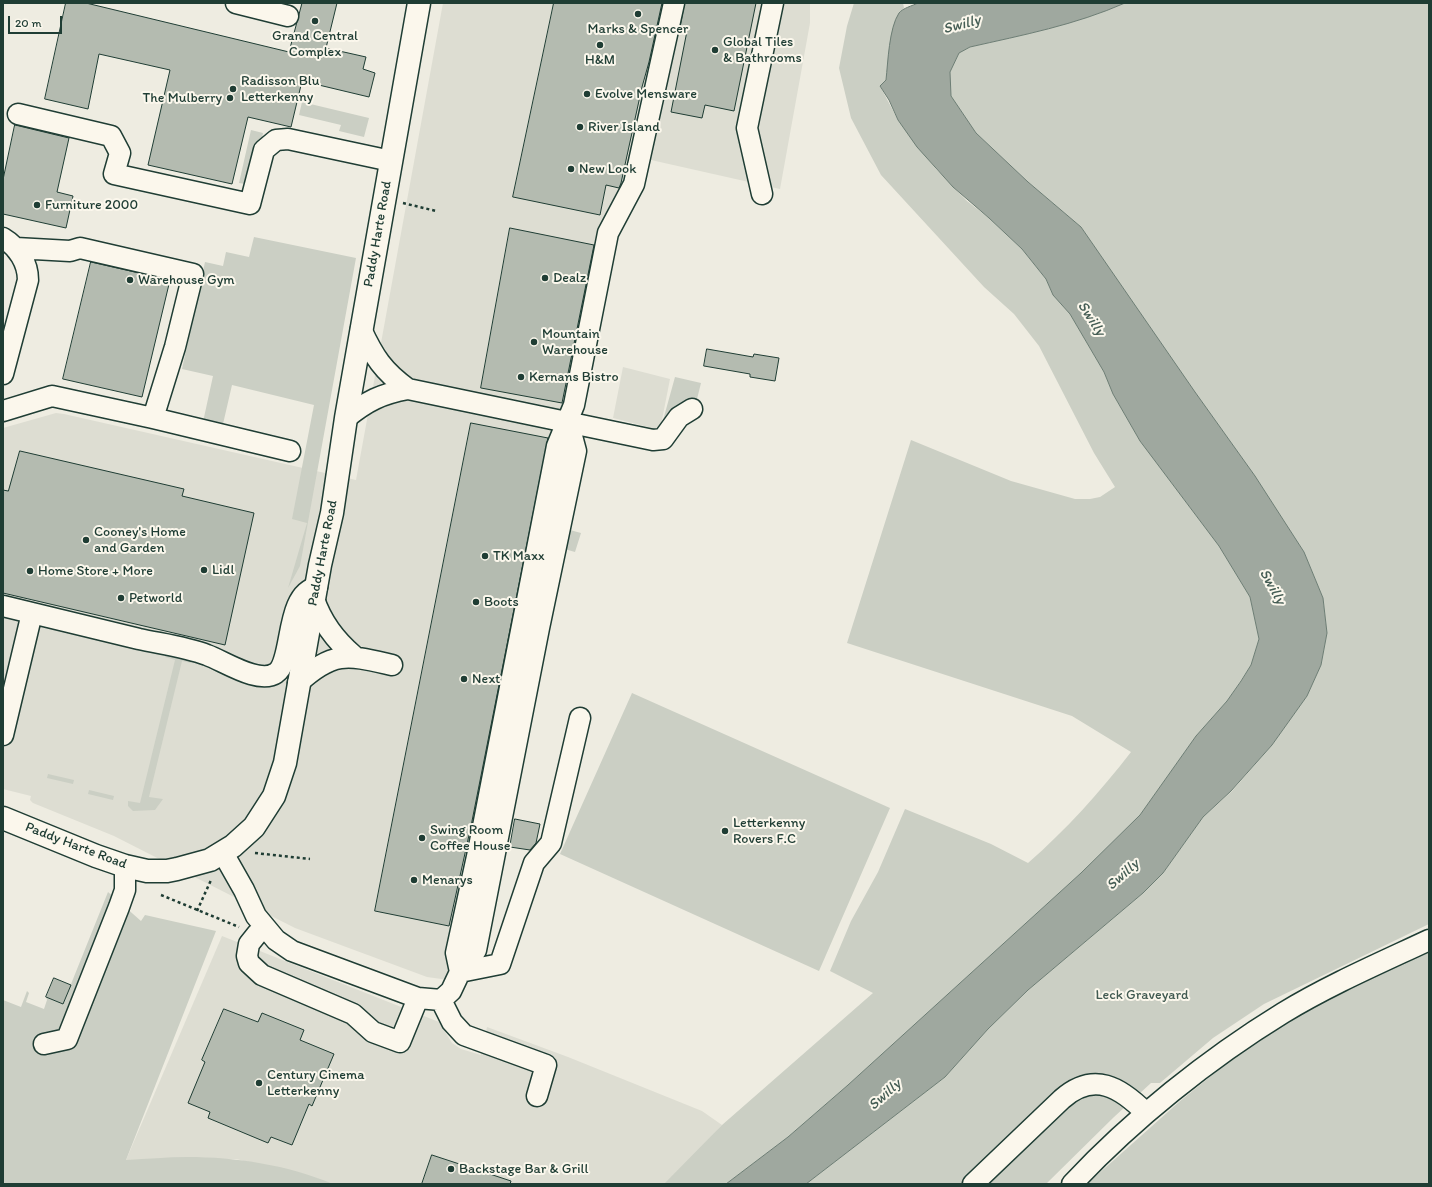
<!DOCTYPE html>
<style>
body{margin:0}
#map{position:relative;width:1432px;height:1187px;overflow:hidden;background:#eeece1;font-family:Itim,sans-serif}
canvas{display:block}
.frame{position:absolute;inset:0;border:4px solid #1f3d34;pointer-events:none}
.scale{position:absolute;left:8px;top:16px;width:54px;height:18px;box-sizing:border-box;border:2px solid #1f3d34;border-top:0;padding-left:5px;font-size:12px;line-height:14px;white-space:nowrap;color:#1f3d34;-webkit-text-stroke:3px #fbf7ec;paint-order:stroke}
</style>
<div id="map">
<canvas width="1432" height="1187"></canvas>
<div class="frame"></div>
<div class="scale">20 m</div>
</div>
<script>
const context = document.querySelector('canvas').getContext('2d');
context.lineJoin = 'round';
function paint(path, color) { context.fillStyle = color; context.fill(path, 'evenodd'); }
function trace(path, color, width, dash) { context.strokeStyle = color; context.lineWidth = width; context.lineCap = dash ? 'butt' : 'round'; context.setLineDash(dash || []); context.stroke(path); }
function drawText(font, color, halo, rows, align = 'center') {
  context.font = font + ' Itim,sans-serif'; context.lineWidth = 4; context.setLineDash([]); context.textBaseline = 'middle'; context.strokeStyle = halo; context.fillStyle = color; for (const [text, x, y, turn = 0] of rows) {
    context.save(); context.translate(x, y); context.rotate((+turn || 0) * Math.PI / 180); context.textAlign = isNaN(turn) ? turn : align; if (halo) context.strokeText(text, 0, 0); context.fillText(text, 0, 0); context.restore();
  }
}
const built = new Path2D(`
 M 443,3 L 679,3 L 655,136 L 683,3 L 810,3 L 810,23 L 780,189 L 651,160 L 643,192 L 621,216 L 589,389 L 565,468 L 463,982 L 427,977 L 295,928 L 114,836 L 33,803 L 30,800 L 31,796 L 3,789 L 3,428 L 56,413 L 64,414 L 356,480 Z
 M 623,367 L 670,379 L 660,430 L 613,418 Z
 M 222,936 L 439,1022 L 452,1043 L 461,1049 L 481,1055 L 487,1027 L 568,1057 L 702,1111 L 722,1125 L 668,1184 L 329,1184 L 318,1179 L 236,1159 L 126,1160 Z`);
const green = new Path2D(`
 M 854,3 L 903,3 L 904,8 L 899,13 L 888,64 L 886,80 L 880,86 L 898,120 L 936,169 L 967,201 L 989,218 L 1022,249 L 1046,279 L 1053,295 L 1070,314 L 1104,372 L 1113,394 L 1140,441 L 1219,546 L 1250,597 L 1259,639 L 1251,665 L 1227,701 L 1196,736 L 1140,815 L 1081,873 L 848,1085 L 788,1137 L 726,1184 L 664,1184 L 722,1125 L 873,993 L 830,971 L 851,921 L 878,872 L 905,809 L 991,844 L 1028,863 C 1066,830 1100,792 1131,752 L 1072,716 L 847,643 L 911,440 L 1011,481 L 1075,499 L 1090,499 L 1100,497 L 1115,487 L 1094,453 L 1039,346 L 1014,314 L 984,287 L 881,175 L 851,118 L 839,68 L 847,26 Z
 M 1125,3 L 1429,3 L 1429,924 L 1264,1004 L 1213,1038 L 1160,1083 L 1151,1083 L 1114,1117 L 1046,1184 L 806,1184 L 945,1077 L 988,1029 L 1028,990 L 1143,893 L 1163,873 L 1203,817 L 1232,791 L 1272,745 L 1307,696 L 1321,665 L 1327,633 L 1323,598 L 1304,552 L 1255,476 L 1195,392 L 1081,227 L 1028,182 L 976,133 L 951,96 L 950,72 L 959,53 L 970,47 C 1023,35 1075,25 1125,3 Z
 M 302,102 L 369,118 L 364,137 L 339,131 L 341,125 L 299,115 Z
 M 251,130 L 263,133 L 252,185 L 239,183 Z
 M 254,237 L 356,258 L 300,566 L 288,588 L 307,523 L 292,519 L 314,405 L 232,385 L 223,424 L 213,426 L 203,422 L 213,376 L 182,369 L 205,262 L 223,266 L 226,252 L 249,257 Z
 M 675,377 L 701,383 L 696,403 C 681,402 670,411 662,424 Z
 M 570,530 L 581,533 L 575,552 L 561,548 Z
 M 166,653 L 192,659 L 191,663 L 182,661 L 149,797 L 163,799 L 155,810 L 133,811 L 128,806 L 128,801 L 140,803 L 175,660 L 165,657 Z
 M 632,693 L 890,808 L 819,971 L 560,854 Z
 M 48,774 L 74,780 L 73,784 L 47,778 Z
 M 89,790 L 114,796 L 113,800 L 88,794 Z
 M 108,892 L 141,921 L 145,915 L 216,931 L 126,1160 C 147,1159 167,1157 187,1157 C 236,1157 288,1165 333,1184 L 3,1184 L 3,1000 L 21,1007 L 27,991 L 29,993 L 26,1002 L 44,1009 L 47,1000 L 46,997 L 63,1004 Z
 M 1429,950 L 1429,1184 L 1087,1184 L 1179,1102 L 1233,1058 L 1312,1004 Z`);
const water = new Path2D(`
 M 918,3 L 1125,3 C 1075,25 1023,35 970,47 L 959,53 L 950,72 L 951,96 L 976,133 L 1028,182 L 1081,227 L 1195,392 L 1255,476 L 1304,552 L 1323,598 L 1327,633 L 1321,665 L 1307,696 L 1272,745 L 1231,791 L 1203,817 L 1163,873 L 1143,893 L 1028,990 L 988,1029 L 945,1077 L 806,1184 L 726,1184 L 788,1137 L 848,1085 L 1081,873 L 1140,815 L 1196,736 L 1227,701 L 1241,681 L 1251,665 L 1259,639 L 1250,597 L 1219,546 L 1140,441 L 1113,394 L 1104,372 L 1070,314 L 1053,295 L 1046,279 L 1022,249 L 989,218 L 953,187 L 917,147 L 898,120 L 889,100 L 880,86 L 886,80 C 888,62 889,28 899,13 C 903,8 912,6 918,3 Z`);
const building = new Path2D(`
 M 66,3 L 86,3 L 289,52 L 302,3 L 337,3 L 326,48 L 366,57 L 363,69 L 375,73 L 369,97 L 302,81 L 291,127 L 248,117 L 232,184 L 148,165 L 170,70 L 99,54 L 88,109 L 45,99 Z
 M 554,3 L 662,3 L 649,62 L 642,87 L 621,183 L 619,188 L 606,185 L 600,215 L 513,197 Z
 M 685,3 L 756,3 L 734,111 L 705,105 L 702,118 L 671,112 L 687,31 L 680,29 Z
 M 15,125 L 69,138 L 57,192 L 73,196 L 66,228 L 3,214 L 3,180 Z
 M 510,228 L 594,245 L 562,403 L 481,388 Z
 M 91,262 L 170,280 L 142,397 L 63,379 Z
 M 707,349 L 753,357 L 754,354 L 779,358 L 775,381 L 750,377 L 750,374 L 704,366 Z
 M 471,423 L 548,438 L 471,826 L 449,926 L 375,911 Z
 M 20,451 L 184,489 L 182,496 L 254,513 L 225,645 L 3,593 L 3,490 L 8,491 Z
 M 515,819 L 540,824 L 536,843 L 530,850 L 510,847 Z
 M 54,978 L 71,985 L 63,1004 L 46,997 Z
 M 224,1009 L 258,1022 L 262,1013 L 304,1030 L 300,1040 L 334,1054 L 312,1106 L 309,1104 L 292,1145 L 271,1137 L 268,1143 L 208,1118 L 210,1112 L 188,1103 L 205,1062 L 202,1060 Z
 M 432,1155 L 511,1181 L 510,1184 L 422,1184 Z`);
const path = new Path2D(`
 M 403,203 L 436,211
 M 255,853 L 310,859
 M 161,895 L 239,927
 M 197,911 L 211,880`);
const minor = new Path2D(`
 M 236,3 L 288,16
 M 18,114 L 111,136 L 120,153 L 114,174 L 250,204 L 264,150 L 276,140 L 288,139 L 391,161
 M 762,194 L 747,128 L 773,3
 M 3,238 C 18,247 28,263 28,280 L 3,374
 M 16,248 L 70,251 L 80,248 L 193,274 L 175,347 L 153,418
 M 361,329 C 374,357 383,371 408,389 L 653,440 L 663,439 L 679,417 L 692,409
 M 3,411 L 52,396 L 153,418 L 290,451
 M 346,418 C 367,401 381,394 408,389
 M 314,599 C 322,623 335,640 354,656
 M 3,606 C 48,617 94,628 139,639 C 162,644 186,647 207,655 C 224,661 259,685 276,673 C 294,661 284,594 317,587
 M 298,683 C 334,650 348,655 392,665
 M 3,735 L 32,613
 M 223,853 L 244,890 L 256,916 L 276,940 L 292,951 L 418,998 L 441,1000 L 451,991 L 460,972 L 456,953 L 478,852 L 557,446 L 574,405 L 608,233 L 634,184 L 674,3
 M 265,928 L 257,934 L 249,944 L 247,956 L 249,963 L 262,975 L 353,1014 L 373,1032 L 400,1042 L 418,998
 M 460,972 L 476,950 L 539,628 L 576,451 L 568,421
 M 460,972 L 500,964 L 534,863 L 551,843 L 580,718
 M 441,1000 L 452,1022 L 464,1035 L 546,1065 L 537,1096
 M 44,1044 L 67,1039 L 119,907 L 125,890 L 125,866
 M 973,1184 L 1062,1099 C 1094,1071 1120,1087 1146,1113
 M 1072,1184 C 1132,1120 1208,1059 1283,1013 C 1329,985 1380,963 1429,940`);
const major = new Path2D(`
 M 3,818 L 96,856 L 125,866 L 147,871 L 167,871 L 177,869 L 210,860 L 233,846 L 254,827 L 274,796 L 285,763 L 320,565 L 332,513 L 346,418 L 419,3`);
const markers = [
 [638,14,4,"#1f3d34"],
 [315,21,4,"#1f3d34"],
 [600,45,4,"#1f3d34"],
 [715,50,4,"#1f3d34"],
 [233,89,4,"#1f3d34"],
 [587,94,4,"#1f3d34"],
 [230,98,4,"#1f3d34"],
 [580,127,4,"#1f3d34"],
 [571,169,4,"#1f3d34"],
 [37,205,4,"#1f3d34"],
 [545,278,4,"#1f3d34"],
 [130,280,4,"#1f3d34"],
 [534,342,4,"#1f3d34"],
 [521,377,4,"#1f3d34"],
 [86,540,4,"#1f3d34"],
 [485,556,4,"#1f3d34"],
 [204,570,4,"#1f3d34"],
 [30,571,4,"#1f3d34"],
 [121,598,4,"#1f3d34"],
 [476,602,4,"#1f3d34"],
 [464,679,4,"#1f3d34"],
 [725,831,4,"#1f3d34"],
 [422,838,4,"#1f3d34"],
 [414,880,4,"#1f3d34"],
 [259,1083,4,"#1f3d34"],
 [451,1169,4,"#1f3d34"]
];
const poiNames = [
 ["Marks & Spencer",638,29,"center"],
 ["Grand Central",315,36,"center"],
 ["Complex",315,52,"center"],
 ["Global Tiles",723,42],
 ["& Bathrooms",723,58],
 ["H&M",600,60,"center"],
 ["Radisson Blu",241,81],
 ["Letterkenny",241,97],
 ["Evolve Mensware",595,94],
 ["The Mulberry",222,98,"right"],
 ["River Island",588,127],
 ["New Look",579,169],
 ["Furniture 2000",45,205],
 ["Dealz",553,278],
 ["Warehouse Gym",138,280],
 ["Mountain",542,334],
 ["Warehouse",542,350],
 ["Kernans Bistro",529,377],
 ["Cooney's Home",94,532],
 ["and Garden",94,548],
 ["TK Maxx",493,556],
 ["Lidl",212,570],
 ["Home Store + More",38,571],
 ["Petworld",129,598],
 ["Boots",484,602],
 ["Next",472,679],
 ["Letterkenny",733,823],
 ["Rovers F.C",733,839],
 ["Swing Room",430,830],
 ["Coffee House",430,846],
 ["Menarys",422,880],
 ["Century Cinema",267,1075],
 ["Letterkenny",267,1091],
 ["Backstage Bar & Grill",459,1169]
];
const streetNames = [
 ["Paddy Harte Road",378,234,-80],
 ["Paddy Harte Road",323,553,-79],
 ["Paddy Harte Road",76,846,21]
];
const parkNames = [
 ["Leck Graveyard",1142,995]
];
const waterNames = [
 ["Swilly",962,25,-15],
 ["Swilly",1091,319,57],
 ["Swilly",1272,587,61],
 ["Swilly",1123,875,-42],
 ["Swilly",885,1095,-42]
];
paint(built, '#ddddd2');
paint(green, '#cbcfc4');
paint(water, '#9fa89f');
trace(water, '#6c7d74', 1);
paint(building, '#b4bbb0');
trace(building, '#1f3d34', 1);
trace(minor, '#1f3d34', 23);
trace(major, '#1f3d34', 25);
trace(path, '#1f3d34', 2.5, [3, 3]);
trace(minor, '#fbf7ec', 20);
trace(major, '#fbf7ec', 22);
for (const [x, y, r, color] of markers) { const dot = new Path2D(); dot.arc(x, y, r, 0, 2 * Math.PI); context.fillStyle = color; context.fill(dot); trace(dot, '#fbf7ec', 1.5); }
drawText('14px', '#1f3d34', '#fbf7ec', poiNames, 'left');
drawText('14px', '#1f3d34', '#fbf7ec', streetNames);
drawText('14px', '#415a51', '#fbf7ec', parkNames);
drawText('italic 15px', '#455d54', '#fbf7ec', waterNames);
</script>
